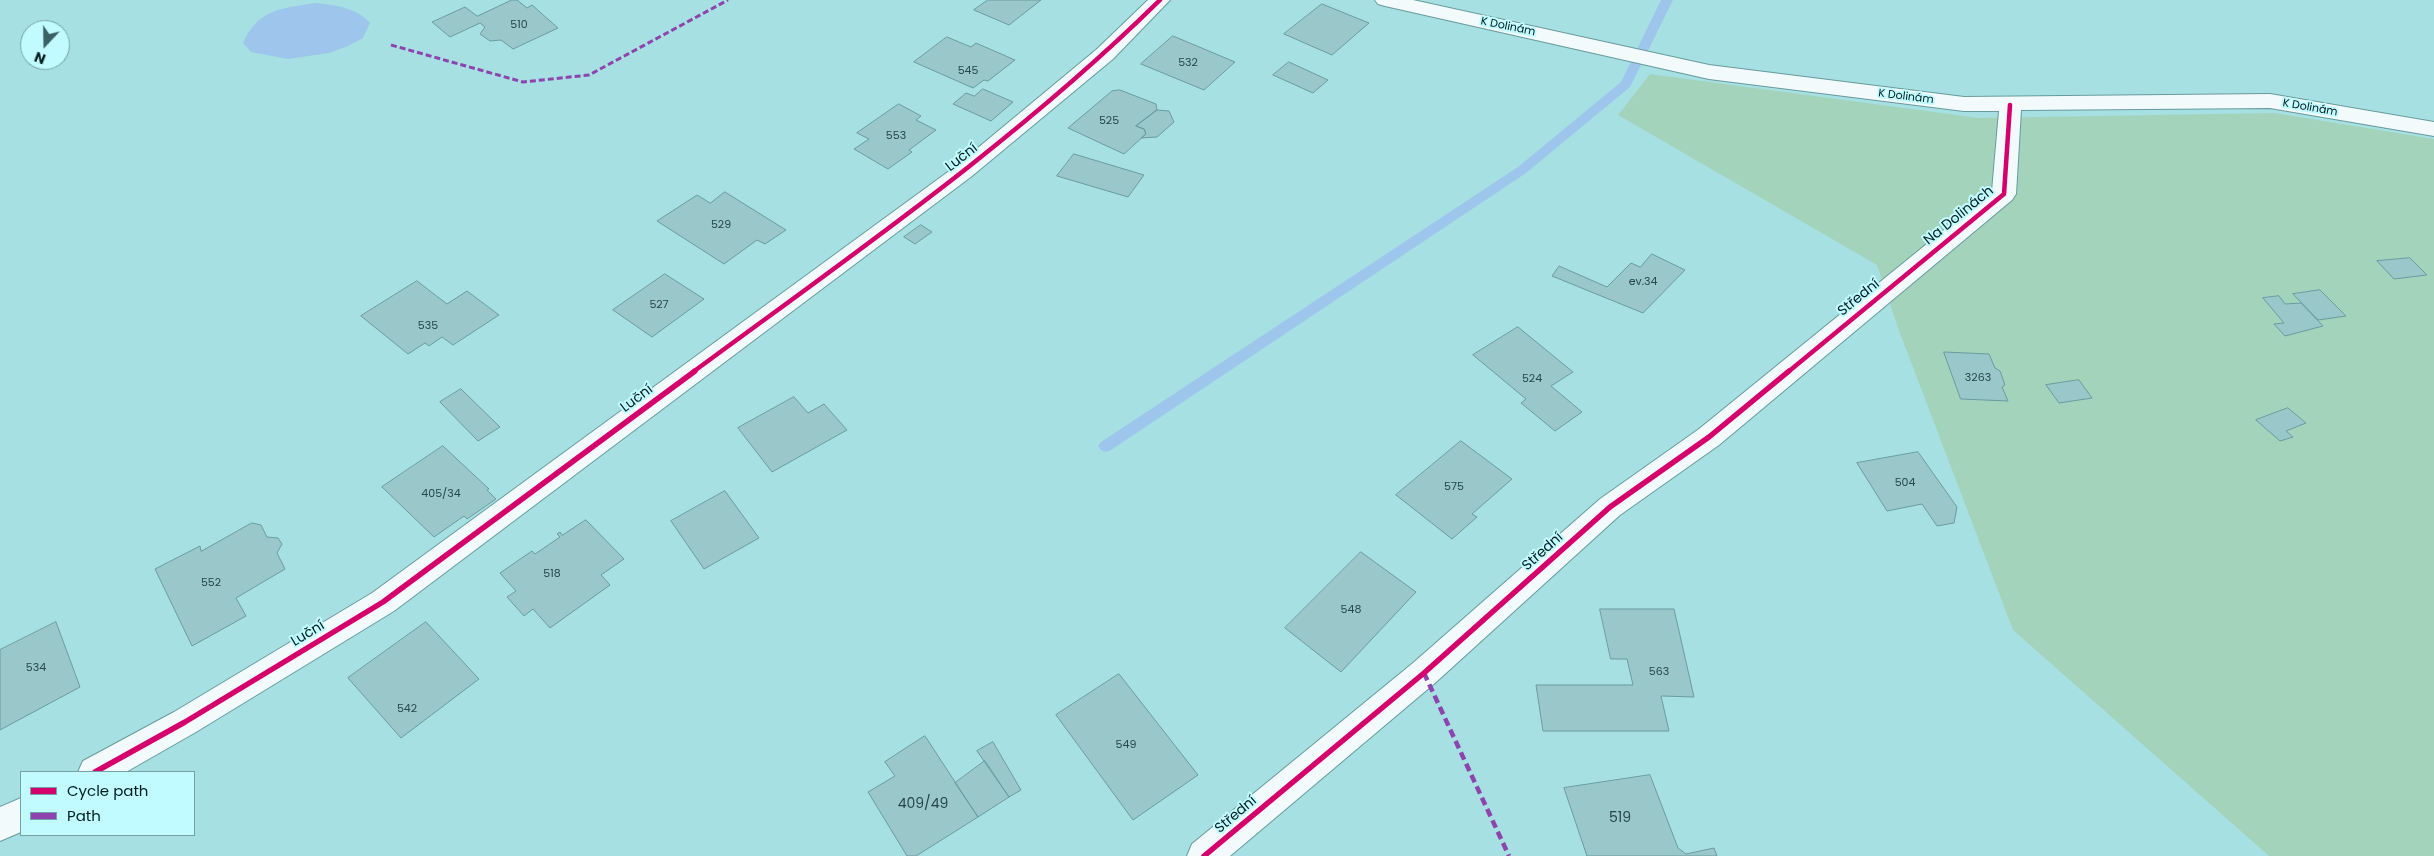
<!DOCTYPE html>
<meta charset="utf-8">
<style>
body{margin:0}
#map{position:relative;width:2434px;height:856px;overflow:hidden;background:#a6e0e3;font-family:Poppins,sans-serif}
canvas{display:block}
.legend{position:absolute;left:20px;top:771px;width:175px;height:65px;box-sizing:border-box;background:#c1fbff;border:1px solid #74a2a5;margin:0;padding:6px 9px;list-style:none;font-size:15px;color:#001d1f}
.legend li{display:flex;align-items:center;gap:10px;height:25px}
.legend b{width:25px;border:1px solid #74a2a5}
.north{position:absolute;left:20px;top:20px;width:50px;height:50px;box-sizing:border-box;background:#c1fbff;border:1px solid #74a2a5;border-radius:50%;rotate:201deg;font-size:14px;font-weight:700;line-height:20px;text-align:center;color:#001d1f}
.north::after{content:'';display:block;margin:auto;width:18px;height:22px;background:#3a6164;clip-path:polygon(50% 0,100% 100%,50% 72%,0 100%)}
</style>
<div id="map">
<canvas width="2434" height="856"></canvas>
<ul class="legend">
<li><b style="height:6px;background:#d6006c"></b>Cycle path</li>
<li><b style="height:6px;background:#8e44ad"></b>Path</li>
</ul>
<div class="north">N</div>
</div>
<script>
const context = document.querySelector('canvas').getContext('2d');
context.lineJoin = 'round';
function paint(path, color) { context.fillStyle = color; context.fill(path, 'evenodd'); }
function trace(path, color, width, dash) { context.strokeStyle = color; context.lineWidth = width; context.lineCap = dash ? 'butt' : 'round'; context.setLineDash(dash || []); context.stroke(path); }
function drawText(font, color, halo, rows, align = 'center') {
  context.font = font + ' Poppins,sans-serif'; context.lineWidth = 4; context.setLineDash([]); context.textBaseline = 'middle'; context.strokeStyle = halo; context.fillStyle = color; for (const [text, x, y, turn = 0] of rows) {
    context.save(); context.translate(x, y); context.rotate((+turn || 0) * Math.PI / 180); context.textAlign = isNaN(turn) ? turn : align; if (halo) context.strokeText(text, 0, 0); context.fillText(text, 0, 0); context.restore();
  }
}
const green = new Path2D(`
 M 1650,74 L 1979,118 L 2275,113 L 2434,139 L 2434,856 L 2269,856 L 2013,630 L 1898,328 L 1877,265 L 1618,115 Z`);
const water = new Path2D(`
 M 315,3 C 335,5 357,8 370,23 L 363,38 L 348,46 L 329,53 L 288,59 L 251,52 L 243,43 C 259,8 281,9 315,3 Z`);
const stream = new Path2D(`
 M 1661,0 L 1673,0 L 1630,87 L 1526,173 L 1111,450 L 1106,452 L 1101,450 L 1098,446 L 1101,442 L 1518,167 L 1621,82 Z`);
const building = new Path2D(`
 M 512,0 L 517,0 L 527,8 L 532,5 L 558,28 L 513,49 L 501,40 L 490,41 L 480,34 L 485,27 L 480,23 L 450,37 L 432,22 L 465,7 L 477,16 Z
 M 988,0 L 1041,0 L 1009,25 L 974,10 Z
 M 1322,4 L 1369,23 L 1332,55 L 1284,34 Z
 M 1173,36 L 1235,62 L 1204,90 L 1141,64 Z
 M 947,37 L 971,47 L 976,43 L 1015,60 L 988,81 L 984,80 L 973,88 L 914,62 Z
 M 1289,62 L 1328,80 L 1313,93 L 1273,75 Z
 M 983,89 L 1013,102 L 991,121 L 953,104 L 966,93 L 974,96 Z
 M 1120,90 L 1156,104 L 1157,110 L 1136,126 L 1144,129 L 1146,134 L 1124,154 L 1068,128 L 1112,91 Z
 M 899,104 L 921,116 L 916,120 L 936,130 L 909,150 L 912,152 L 888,169 L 854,149 L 869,139 L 857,133 Z
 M 1157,110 L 1169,111 L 1174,122 L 1157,137 L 1141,138 L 1146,134 L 1144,129 L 1136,126 Z
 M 1074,154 L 1144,175 L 1128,197 L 1057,176 Z
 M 725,192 L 786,230 L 765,244 L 757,240 L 724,264 L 657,221 L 697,195 L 710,203 Z
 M 921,225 L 932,232 L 915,244 L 904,237 Z
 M 1652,254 L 1685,270 L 1643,313 L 1552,276 L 1559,266 L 1607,287 L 1631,263 L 1640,267 Z
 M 2410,258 L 2427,275 L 2394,279 L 2377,261 Z
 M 665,274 L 704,299 L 652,337 L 613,310 Z
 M 417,281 L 447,304 L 467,291 L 499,315 L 453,345 L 442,337 L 429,346 L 425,343 L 408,354 L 361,316 Z
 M 2320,290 L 2346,316 L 2318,320 L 2293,294 Z
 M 2279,296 L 2285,304 L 2301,303 L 2323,326 L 2285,336 L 2274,324 L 2284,323 L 2263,298 Z
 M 1518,327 L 1573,372 L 1551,386 L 1582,412 L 1555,431 L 1521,403 L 1526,399 L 1473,355 Z
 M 1944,352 L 1989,354 L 1995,368 L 2000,371 L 2005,385 L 2002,387 L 2008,401 L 1961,399 Z
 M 2079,380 L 2092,398 L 2059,403 L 2046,385 Z
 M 461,389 L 500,427 L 478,441 L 440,402 Z
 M 794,397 L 808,413 L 824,404 L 847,430 L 772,472 L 738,428 Z
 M 2288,408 L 2306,423 L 2286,431 L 2293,437 L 2280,441 L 2256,420 Z
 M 1461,441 L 1512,479 L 1472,514 L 1477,517 L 1452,539 L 1396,495 Z
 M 443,446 L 489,489 L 487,490 L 496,499 L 467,519 L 464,516 L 434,537 L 382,487 Z
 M 1918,452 L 1957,507 L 1954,523 L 1937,526 L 1922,504 L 1887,511 L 1857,463 Z
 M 725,491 L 759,538 L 704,569 L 671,521 Z
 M 586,520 L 624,559 L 601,575 L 610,585 L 550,628 L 533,609 L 524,616 L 507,597 L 516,591 L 500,573 L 532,551 L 535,554 L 560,537 L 557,534 L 560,532 L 562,535 Z
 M 252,523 L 261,525 L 267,537 L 278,538 L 282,544 L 277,553 L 285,569 L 236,598 L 246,616 L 192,646 L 155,569 L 200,546 L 201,551 Z
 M 1361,552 L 1416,592 L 1341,672 L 1285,628 Z
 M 1600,609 L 1674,609 L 1694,697 L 1661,696 L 1669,731 L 1543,731 L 1536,685 L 1633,685 L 1627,659 L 1611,659 Z
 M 56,622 L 80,687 L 0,730 L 0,650 Z
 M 426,622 L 479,679 L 401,738 L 348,678 Z
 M 1119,674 L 1198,775 L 1133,820 L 1056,715 Z
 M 925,736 L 978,817 L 916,856 L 907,856 L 868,792 L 895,776 L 885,762 Z
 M 993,742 L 1021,790 L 1009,797 L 977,751 Z
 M 985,761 L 1009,797 L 978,817 L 955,783 Z
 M 1650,775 L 1678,848 L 1686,854 L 1714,848 L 1717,856 L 1587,856 L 1564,788 Z`);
const minor = new Path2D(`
 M 1148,0 L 1170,0 L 1113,59 L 972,176 L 394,611 L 196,732 L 126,772 L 78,772 L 83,761 L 174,712 L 372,593 L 956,166 L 1097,49 Z
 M 1375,0 L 1413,0 L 1709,65 L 1964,97 L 2270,94 L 2434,122 L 2434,136 L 2270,108 L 2021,110 L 2016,194 L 2012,200 L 1719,445 L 1620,515 L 1435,683 L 1230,856 L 1187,856 L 1192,844 L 1413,663 L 1600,499 L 1699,429 L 1992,191 L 1999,111 L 1964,111 L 1709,79 L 1385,6 L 1378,4 Z
 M 21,798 L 21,832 L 0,841 L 0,807 Z`);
const quietFar1 = new Path2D(`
 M 391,45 L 523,82 L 589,75 L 728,0`);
const quiet = new Path2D(`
 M 1424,673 L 1509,856`);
const cyclewayFar1 = new Path2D(`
 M 693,372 C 853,254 1018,140 1160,0
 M 1788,372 L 2004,194 L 2010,105`);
const cycleway = new Path2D(`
 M 95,772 L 185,722 L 383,602 L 695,371
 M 1204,856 L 1424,673 L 1610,507 L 1709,437 L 1789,371`);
const numberNames = [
 ["510",519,25],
 ["532",1188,63],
 ["545",968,71],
 ["525",1109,121],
 ["553",896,136],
 ["529",721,225],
 ["ev.34",1643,282],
 ["527",659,305],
 ["535",428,326],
 ["3263",1978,378],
 ["524",1532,379],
 ["504",1905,483],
 ["575",1454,487],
 ["405/34",441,494],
 ["518",552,574],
 ["552",211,583],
 ["548",1351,610],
 ["534",36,668],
 ["563",1659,672],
 ["542",407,709],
 ["549",1126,745]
];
const farStreetnames = [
 ["K Dolinám",1508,27,12],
 ["K Dolinám",1906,97,7],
 ["K Dolinám",2310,108,10]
];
const streetNames = [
 ["Luční",962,158,-38],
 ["Na Dolinách",1959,216,-39],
 ["Střední",1859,298,-39],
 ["Luční",637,399,-37],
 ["Střední",1543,552,-42],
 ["Luční",308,634,-31],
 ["Střední",1236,815,-40]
];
const nearNumbernames = [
 ["409/49",923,804],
 ["519",1620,818]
];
paint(green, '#a4d3bc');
paint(water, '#9ec5eb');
paint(stream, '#9ec5eb');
paint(building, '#99c7ca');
trace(building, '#6a9c9f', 1);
trace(minor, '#679b9d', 2);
paint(minor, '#f2fafb');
trace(quietFar1, '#8e44ad', 3, [6, 3]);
trace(quiet, '#8e44ad', 4.5, [8, 4.5]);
trace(cyclewayFar1, '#d6006c', 4.5);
trace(cycleway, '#d6006c', 5.5);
drawText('11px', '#27484a', null, numberNames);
drawText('11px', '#001d1f', '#c1fbff', farStreetnames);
drawText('14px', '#001d1f', '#c1fbff', streetNames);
drawText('14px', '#27484a', null, nearNumbernames);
</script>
